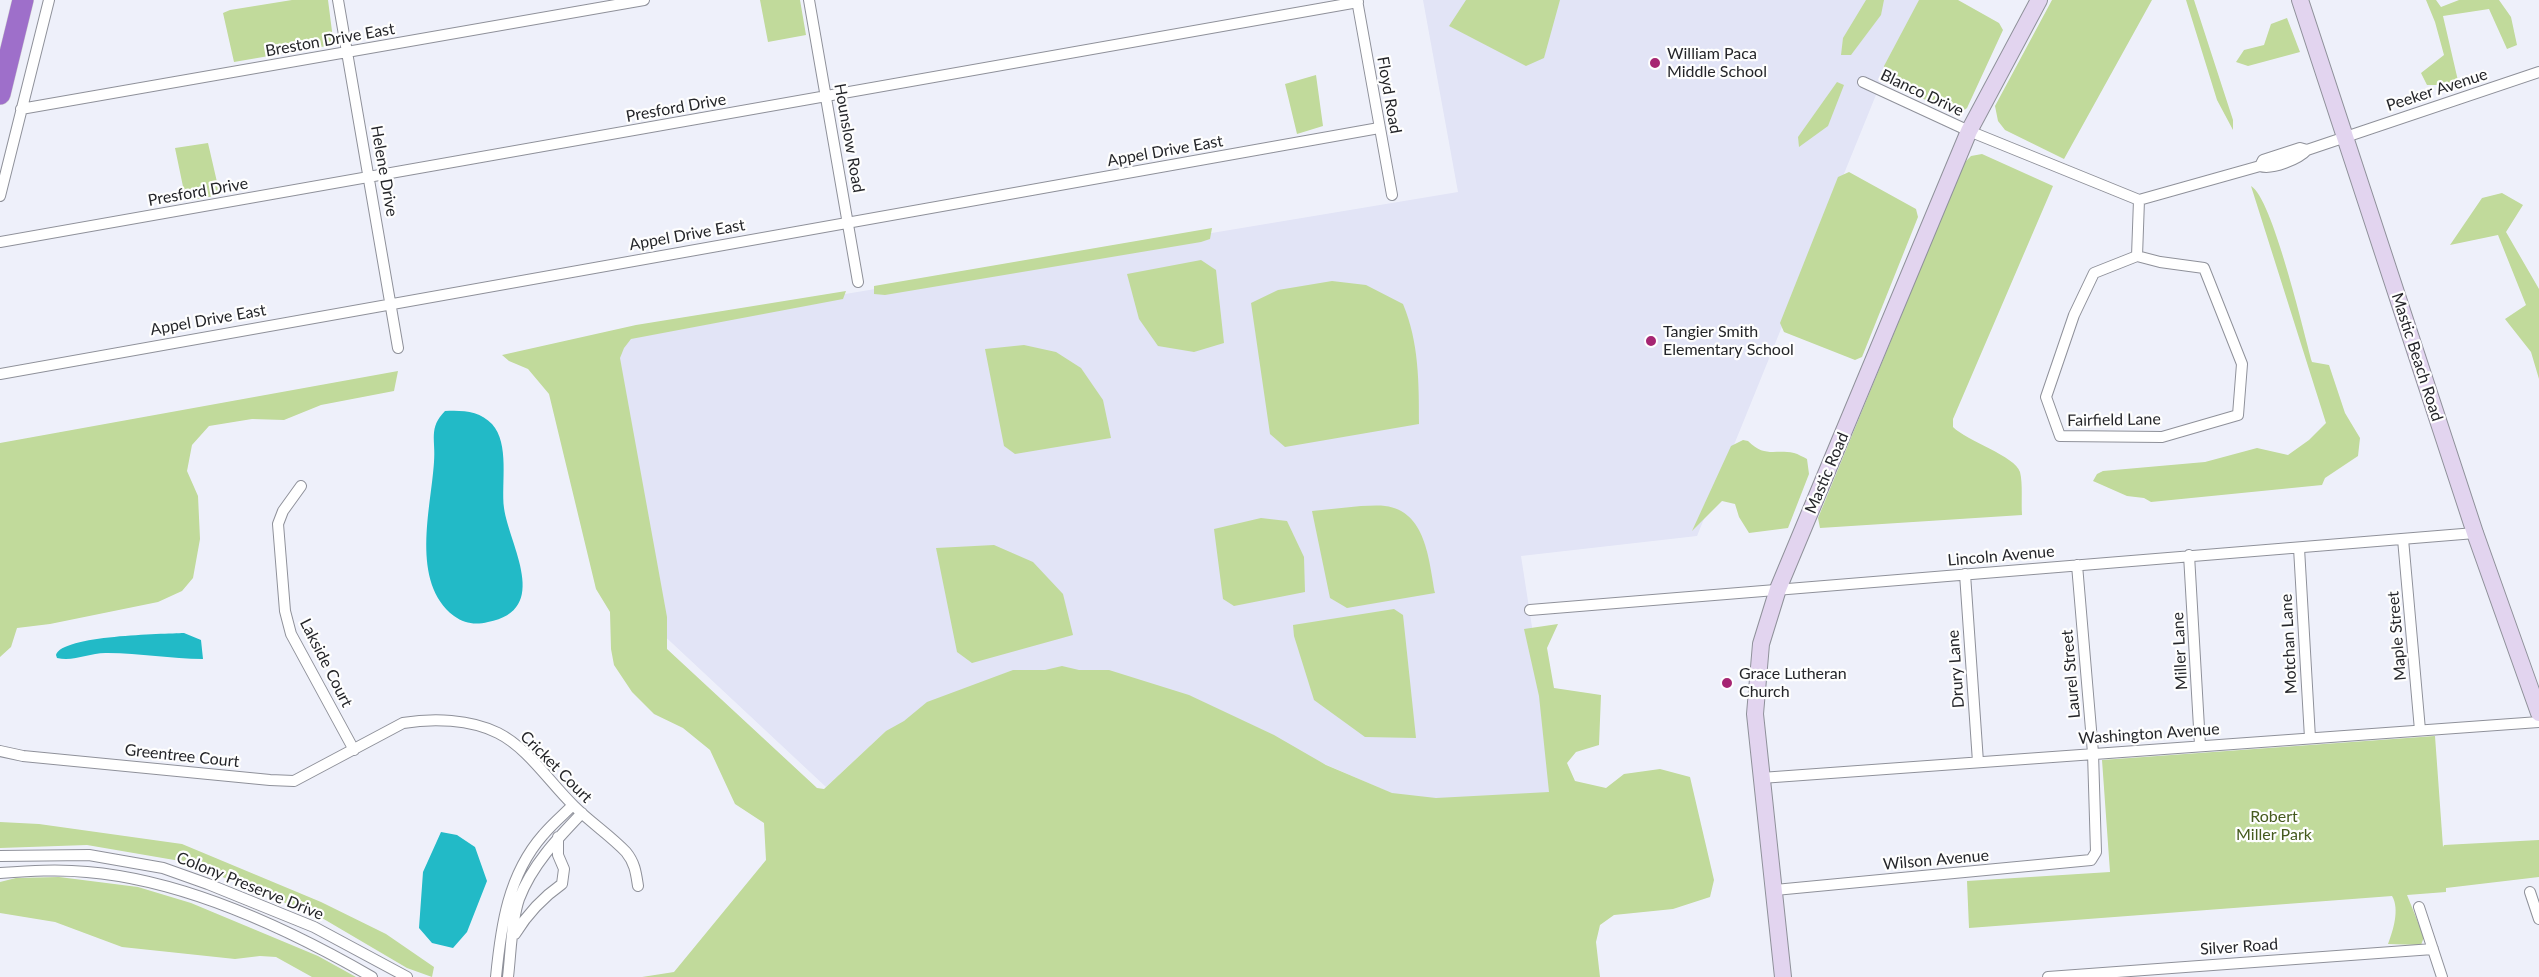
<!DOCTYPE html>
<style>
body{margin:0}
canvas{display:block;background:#eef0fa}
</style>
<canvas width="2539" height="977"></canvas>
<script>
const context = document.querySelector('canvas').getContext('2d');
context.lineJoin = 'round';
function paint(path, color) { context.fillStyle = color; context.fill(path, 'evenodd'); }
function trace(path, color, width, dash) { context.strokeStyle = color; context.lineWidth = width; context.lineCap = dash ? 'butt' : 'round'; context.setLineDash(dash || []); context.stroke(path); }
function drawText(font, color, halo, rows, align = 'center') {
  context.font = font + ' Lato,sans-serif'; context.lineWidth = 4.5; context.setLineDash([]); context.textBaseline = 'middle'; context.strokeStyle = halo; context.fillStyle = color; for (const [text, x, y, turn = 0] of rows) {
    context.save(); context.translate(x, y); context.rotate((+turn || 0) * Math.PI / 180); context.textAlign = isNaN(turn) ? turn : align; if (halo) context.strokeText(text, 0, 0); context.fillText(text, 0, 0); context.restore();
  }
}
const built = new Path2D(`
 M 1423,0 L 1927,0 L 1880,85 L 1697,536 L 1521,556 L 1561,814 L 1407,800 L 1288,748 L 886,731 L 826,787 L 657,629 L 611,333 L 1458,192 Z`);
const green = new Path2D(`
 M 292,0 L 328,0 L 333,39 L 327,46 L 234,62 L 223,13 L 230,10 Z
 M 760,0 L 800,0 L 806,35 L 768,42 Z
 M 1466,0 L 1560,0 L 1544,58 L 1526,66 L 1449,26 Z
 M 1866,0 L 1884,0 L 1881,15 L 1851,55 L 1841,55 L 1843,38 Z
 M 1919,0 L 1958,0 L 1999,23 L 2003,30 L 1967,108 L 1963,111 L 1949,111 L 1894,85 L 1884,73 L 1884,66 Z
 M 2052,0 L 2152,0 L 2064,159 L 2005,130 L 1998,121 L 1995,106 Z
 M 2186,0 L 2194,0 L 2233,120 L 2233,130 L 2217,100 Z
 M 2426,0 L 2436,0 L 2441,7 L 2459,0 L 2499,0 L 2511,17 L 2517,45 L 2507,49 L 2489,9 L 2443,16 L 2459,85 L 2427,85 L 2421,73 L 2444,55 L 2435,22 Z
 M 2287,18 L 2300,52 L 2248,66 L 2236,62 L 2244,50 L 2264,45 L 2271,24 Z
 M 1316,75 L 1323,126 L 1297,134 L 1285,84 Z
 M 1837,82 L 1844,85 L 1828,126 L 1799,147 L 1798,137 Z
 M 208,143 L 220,195 L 186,201 L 175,148 Z
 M 1982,154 L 2053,186 L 1953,419 L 1953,427 C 1967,441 2015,456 2020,472 C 2023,484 2021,502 2022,515 L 1820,528 L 1818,518 L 1964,163 L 1971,156 Z
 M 1849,172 L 1916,209 L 1918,217 L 1862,357 L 1855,360 L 1784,332 L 1780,323 L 1838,177 Z
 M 2251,186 C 2272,197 2304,333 2312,362 L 2329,365 L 2345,413 L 2360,438 L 2358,456 L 2325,478 L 2322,485 L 2151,502 L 2144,498 L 2127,496 L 2093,481 L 2097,474 L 2103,471 L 2205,462 L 2257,448 L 2288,455 L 2309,440 L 2326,423 Z
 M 2502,193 L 2523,205 L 2506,232 L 2539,289 L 2539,379 L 2531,352 L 2505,319 L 2526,305 L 2498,235 L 2450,245 L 2482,198 Z
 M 1212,228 L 1210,239 L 1201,242 L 885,295 L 874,294 L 874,286 Z
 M 1201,260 L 1216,270 L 1224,343 L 1194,352 L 1158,346 L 1139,319 L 1127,274 Z
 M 1332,281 L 1366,285 L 1403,304 C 1419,342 1419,383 1419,424 L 1285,447 L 1270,434 L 1251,303 L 1278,290 Z
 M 846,291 L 843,299 L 631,339 L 624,348 L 620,358 L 667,617 L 667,649 L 817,788 L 824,789 L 886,731 L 904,721 L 927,702 L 1013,670 L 1045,670 L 1062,666 L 1079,670 L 1109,670 L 1189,695 L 1274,735 L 1326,765 L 1392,793 L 1436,798 L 1549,792 L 1539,696 L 1524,629 L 1558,624 L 1547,648 L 1554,688 L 1601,695 L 1599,745 L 1576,752 L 1567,763 L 1575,781 L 1606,788 L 1624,774 L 1660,769 L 1690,777 L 1714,880 L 1710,897 L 1673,909 L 1614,915 L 1600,925 L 1596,942 L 1600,977 L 642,977 L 674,972 L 766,860 L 764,823 L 735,804 L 710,750 L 683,728 L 654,714 L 632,692 L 614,665 L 611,649 L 610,612 L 596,589 L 549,394 L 528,369 L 509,361 L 502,355 L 636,325 Z
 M 1024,345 L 1056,352 L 1081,368 L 1103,400 L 1111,438 L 1015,454 L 1004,446 L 985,349 Z
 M 398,371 L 394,391 L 321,405 L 284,420 L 252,419 L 209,426 L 192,445 L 187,471 L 198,496 L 200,539 L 193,578 L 182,591 L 158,602 L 50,624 L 17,628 L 11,647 L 0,657 L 0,443 Z
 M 1743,440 L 1748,441 C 1765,458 1774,449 1794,453 C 1798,454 1803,457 1807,459 L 1809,474 L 1788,528 L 1749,533 L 1739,517 L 1735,504 L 1722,501 L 1692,531 L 1731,446 Z
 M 1361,506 C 1369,506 1377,505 1385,506 C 1426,511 1429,560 1435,593 L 1347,608 L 1330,598 L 1312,511 Z
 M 1261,518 L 1287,521 L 1304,557 L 1305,592 L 1234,606 L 1223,599 L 1214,529 Z
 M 994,545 L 1033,562 L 1063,594 L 1073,635 L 972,663 L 957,652 L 936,548 Z
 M 1394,609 L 1403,615 L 1416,738 L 1365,737 L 1314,700 L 1294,636 L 1293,625 Z
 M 2435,736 L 2443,847 L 2444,845 L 2539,840 L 2539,877 L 2446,888 L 2446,892 L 2407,895 L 2424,937 L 2421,945 L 2388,944 C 2393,931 2400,909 2392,896 L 1969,928 L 1967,881 L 2110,872 L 2102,760 Z
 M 0,822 L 39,824 L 182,844 L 321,902 L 386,934 L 434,967 L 432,977 L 407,968 L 322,918 L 186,862 L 87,845 L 0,848 Z
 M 59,877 L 138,887 L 191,903 L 318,956 L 356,977 L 312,977 L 276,957 L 260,956 L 235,959 L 122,947 L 55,922 L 0,913 L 0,882 L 16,878 Z`);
const water = new Path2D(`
 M 445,411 C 462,410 480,411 492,424 C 510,444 501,483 504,508 C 509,545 552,610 488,622 C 476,625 465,624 454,616 C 410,582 431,509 434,462 C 436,440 428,428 445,411 Z
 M 184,633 L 201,640 L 203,659 C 171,659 140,653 108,653 C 90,652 75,662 57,658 L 56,655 C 62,635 163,634 184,633 Z
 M 441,832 L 457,835 L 475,847 L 487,881 L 467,932 L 453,948 L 432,943 L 419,928 L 423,872 Z`);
const street = new Path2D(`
 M 338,0 L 398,348
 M 809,0 L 858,282
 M 1357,0 L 1392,195
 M 1863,82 L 1969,131 L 2139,200 L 2260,166
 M 21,109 L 644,0
 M 2307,150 C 2299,159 2272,170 2260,166 L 2263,160 L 2300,148 L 2307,150 L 2539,72
 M 0,196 L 49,0
 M 0,242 L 1358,2
 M 2137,256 L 2160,262 L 2204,268 L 2242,364 L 2238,415 L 2162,437 L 2060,436 L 2046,397 L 2074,315 L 2094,273 Z
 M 2137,256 L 2139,200
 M 0,374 L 1379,128
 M 301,486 L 283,511 L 278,524 L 285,611 L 291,634 L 354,750
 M 2403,539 L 2420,730
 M 2299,548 L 2310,738
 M 2189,555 L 2200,745
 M 1965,574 L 1978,762
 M 1530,610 L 2475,533
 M 0,751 L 23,756 L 270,780 L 294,781 L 403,723 C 433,718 470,719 498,733 C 528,748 550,783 574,806 C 590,822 611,836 626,852 C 635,863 636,873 638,886
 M 1761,778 L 2539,722
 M 0,856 L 89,855 L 163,868 L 208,884 L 314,927 L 407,977
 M 0,873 C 29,871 58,869 87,872 C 184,880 289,929 372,977
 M 1775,890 L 2091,860 L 2096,852 L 2093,753 L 2077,565
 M 2530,892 L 2539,919
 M 2419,907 L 2442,977
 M 515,934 C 528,913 542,898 562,884 L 564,869 L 558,855 L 558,837
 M 496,977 C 501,926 508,875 543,835 C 552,824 563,815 573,805
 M 508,977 C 511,952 511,923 519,899 C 532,865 557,839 582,813
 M 2048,977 L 2433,949`);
const secondary = new Path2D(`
 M 2300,0 L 2475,533 L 2539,713
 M 1783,977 L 1755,714 L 1761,644 L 1778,589 L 1969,131 L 2039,0`);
const highway = new Path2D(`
 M 0,94 L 23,0`);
const markers = [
 [1655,63,6,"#a62572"],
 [1651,341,6,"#a62572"],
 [1727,683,6,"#a62572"]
];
const streetNames = [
 ["Breston Drive East",330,40,-10],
 ["Peeker Avenue",2437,90,-18],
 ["Blanco Drive",1922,93,25],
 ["Floyd Road",1389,95,80],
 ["Presford Drive",676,108,-10],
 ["Hounslow Road",849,138,80],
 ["Appel Drive East",1165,151,-10],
 ["Helene Drive",384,171,80],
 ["Presford Drive",198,192,-10],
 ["Appel Drive East",687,235,-10],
 ["Appel Drive East",208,320,-10],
 ["Mastic Beach Road",2417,357,72],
 ["Fairfield Lane",2114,420,-1],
 ["Mastic Road",1827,473,-67],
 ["Lincoln Avenue",2001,556,-5],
 ["Maple Street",2397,636,-95],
 ["Motchan Lane",2289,644,-93],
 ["Miller Lane",2180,651,-93],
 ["Lakside Court",326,663,63],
 ["Drury Lane",1956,669,-94],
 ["Laurel Street",2071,674,-95],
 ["Washington Avenue",2149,734,-4],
 ["Greentree Court",182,756,6],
 ["Cricket Court",556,767,45],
 ["Wilson Avenue",1936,860,-5],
 ["Colony Preserve Drive",250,886,22],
 ["Silver Road",2239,947,-4]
];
const poiNames = [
 ["William Paca",1667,54],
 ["Middle School",1667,72],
 ["Tangier Smith",1663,332],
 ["Elementary School",1663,350],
 ["Grace Lutheran",1739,674],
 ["Church",1739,692]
];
const parkNames = [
 ["Robert",2274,817],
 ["Miller Park",2274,835]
];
paint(built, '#e2e4f6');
paint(green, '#c1da9b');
paint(water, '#22bac7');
trace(street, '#8f919a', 12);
trace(secondary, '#8f919a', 18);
trace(highway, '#cfcfd0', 22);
trace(street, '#fff', 10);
trace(secondary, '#e2d4ef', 16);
trace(highway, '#9e6fca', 21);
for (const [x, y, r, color] of markers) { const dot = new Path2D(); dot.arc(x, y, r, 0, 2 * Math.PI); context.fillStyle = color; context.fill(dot); trace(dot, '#fefefe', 2); }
drawText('16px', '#242529', '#fefefe', streetNames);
drawText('16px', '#242529', '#fefefe', poiNames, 'left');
drawText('16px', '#455a1e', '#fefefe', parkNames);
</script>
